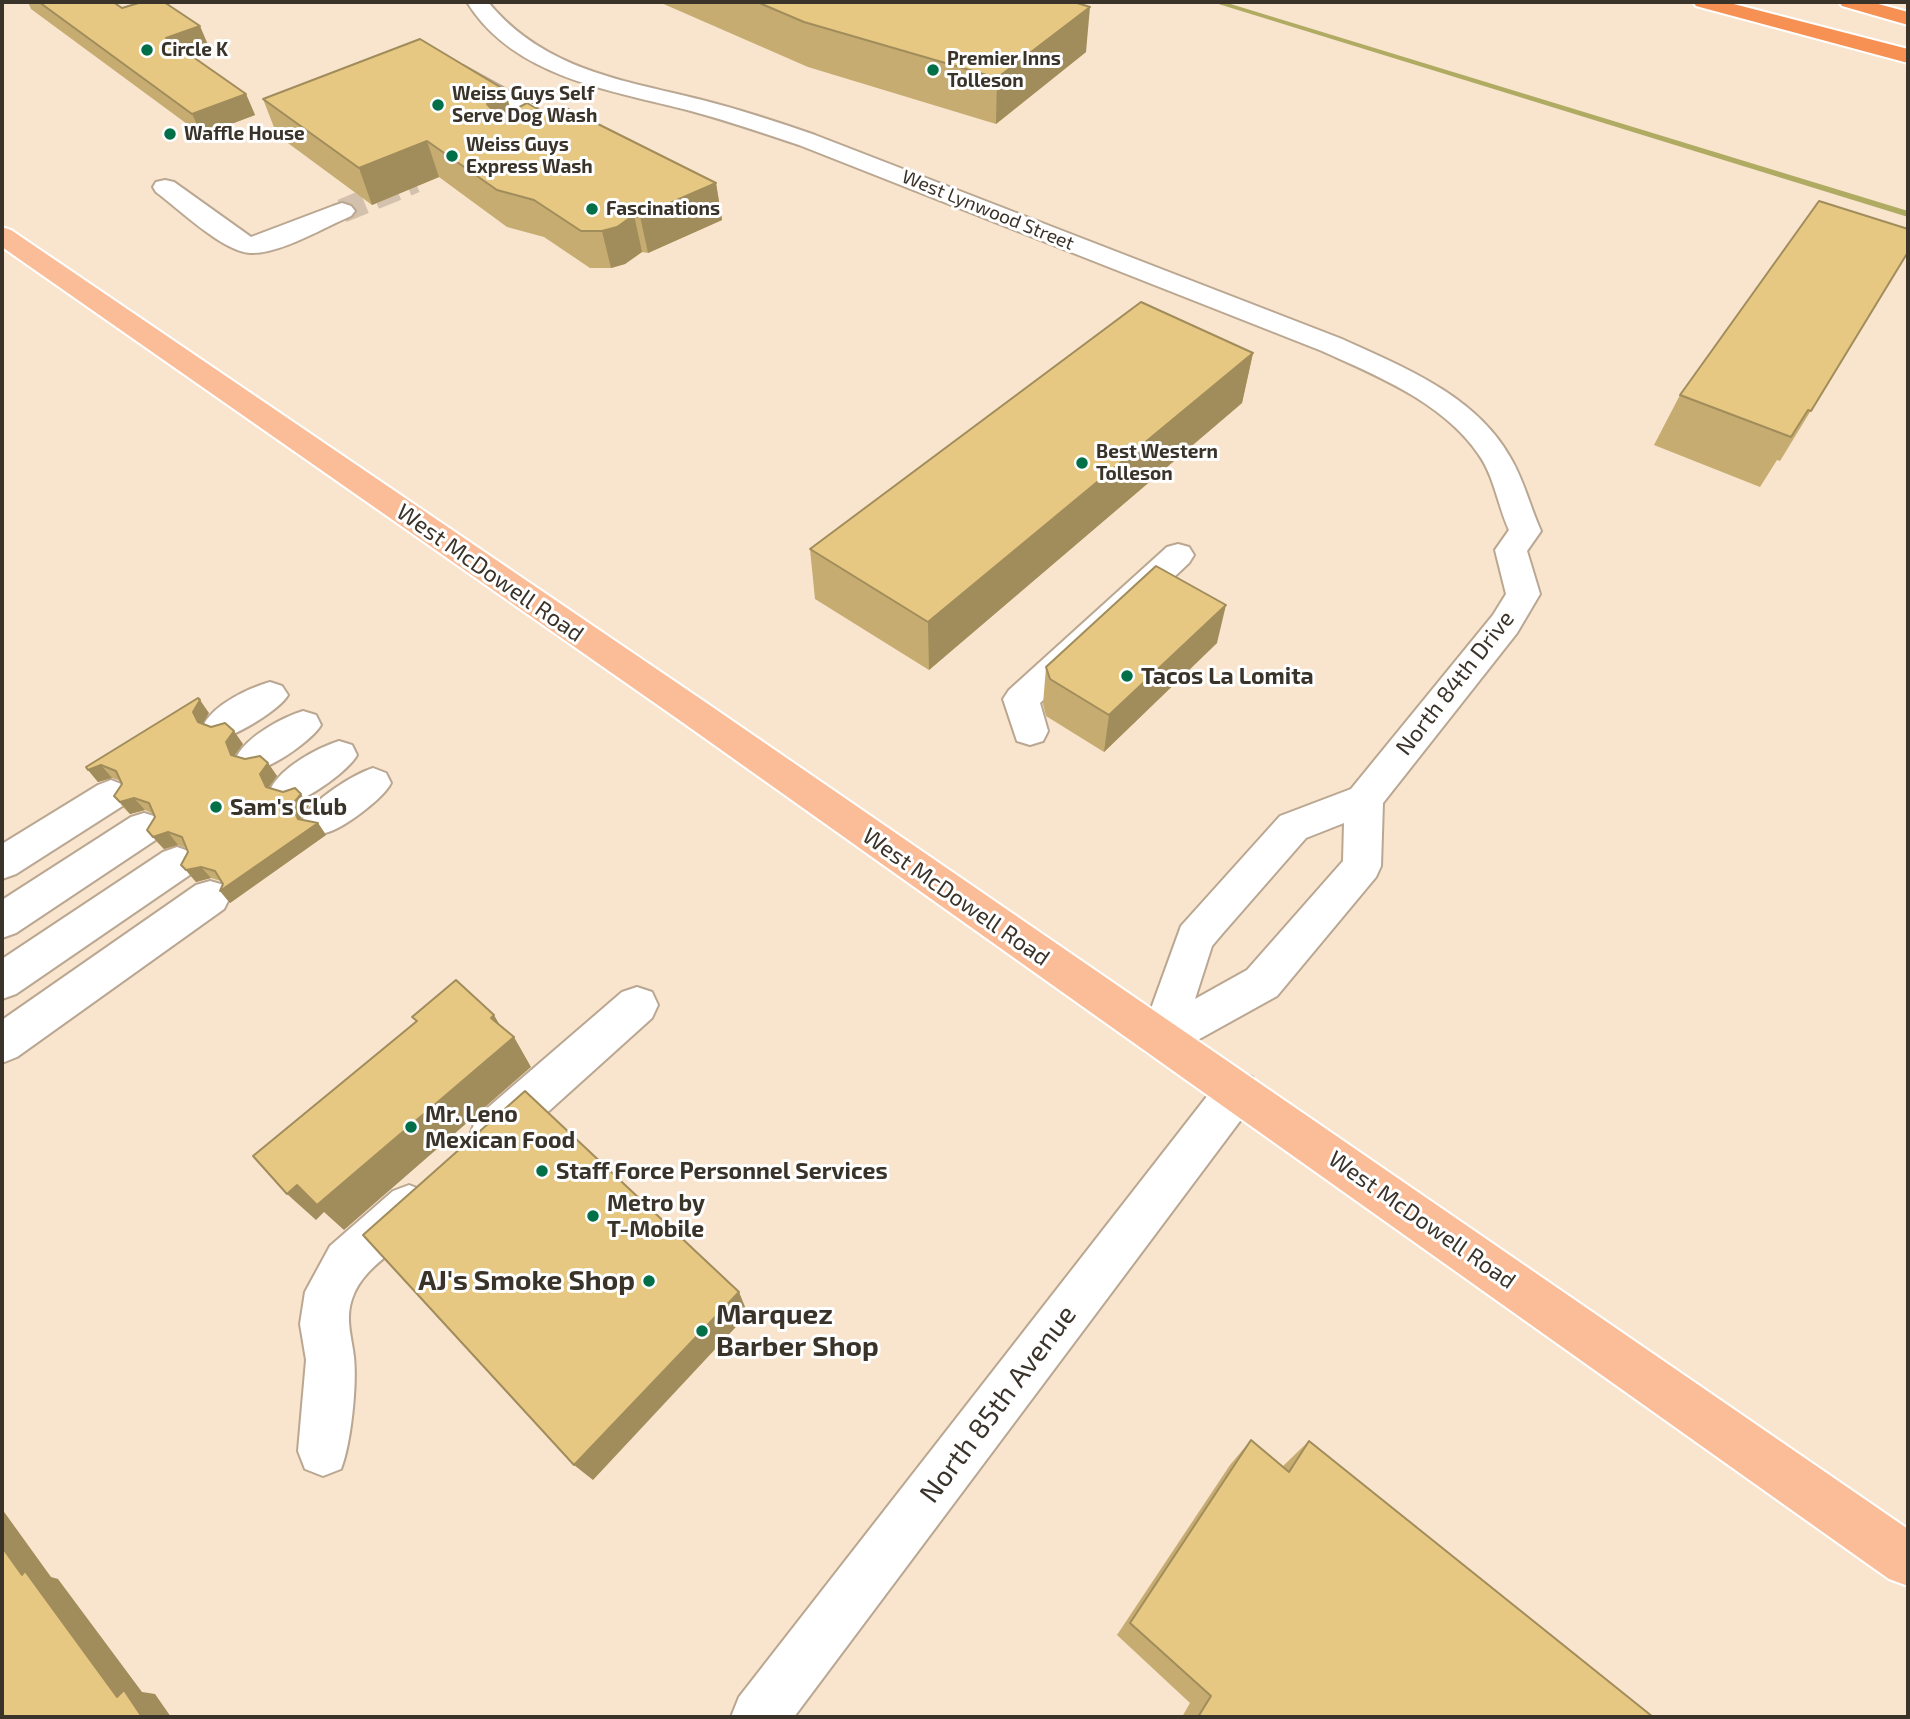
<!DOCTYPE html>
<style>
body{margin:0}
#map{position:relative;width:1910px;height:1719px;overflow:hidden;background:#f9e4ce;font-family:"Exo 2",sans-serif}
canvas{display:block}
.frame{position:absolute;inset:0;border:4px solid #3a332a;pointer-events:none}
</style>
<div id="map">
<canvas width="1910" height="1719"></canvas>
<div class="frame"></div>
</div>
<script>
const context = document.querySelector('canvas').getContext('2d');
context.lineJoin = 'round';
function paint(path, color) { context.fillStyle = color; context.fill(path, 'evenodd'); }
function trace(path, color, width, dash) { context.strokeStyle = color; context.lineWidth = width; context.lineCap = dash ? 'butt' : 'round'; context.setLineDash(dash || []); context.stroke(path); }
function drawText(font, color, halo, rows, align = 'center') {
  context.font = font + ' "Exo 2",sans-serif'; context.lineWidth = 6; context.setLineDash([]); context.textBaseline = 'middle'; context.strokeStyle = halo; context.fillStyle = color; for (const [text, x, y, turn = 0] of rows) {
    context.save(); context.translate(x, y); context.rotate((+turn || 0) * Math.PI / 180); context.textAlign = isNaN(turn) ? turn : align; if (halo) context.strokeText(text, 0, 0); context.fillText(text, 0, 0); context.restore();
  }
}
const stream = new Path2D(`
 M 1212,2 L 1224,2 L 1908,211 L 1908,217 Z`);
const minorTunnel = new Path2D(`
 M 342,211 L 415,181`);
const minor = new Path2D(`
 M 467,2 L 488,2 C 544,70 622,80 702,100 C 741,110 778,122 815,135 L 1342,339 C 1403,367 1475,395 1510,457 C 1524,480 1530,507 1541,531 L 1527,551 L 1540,594 L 1517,633 L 1383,803 L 1381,866 L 1376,877 L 1277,996 L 1176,1052 L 1161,1058 L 1146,1052 L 1140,1039 L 1181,926 L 1280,816 L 1351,789 L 1493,615 L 1506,594 L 1495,550 L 1509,530 C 1498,506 1494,476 1479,455 C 1443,402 1377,376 1322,351 L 799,145 C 763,133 728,121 691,111 C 611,90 514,78 467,2 ZM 1344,823 L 1343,861 L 1247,970 L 1195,999 L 1212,946 L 1223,933 L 1306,838 Z
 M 463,66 L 534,105 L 548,122 C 538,137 525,150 506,145 L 502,140 L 524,122 L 518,115 L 455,78 L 452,73 L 455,68 Z
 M 165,180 L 174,182 L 251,237 L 333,206 L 342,203 L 351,206 L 355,211 L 351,216 C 325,227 278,255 250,253 C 222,251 179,209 156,192 L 153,187 L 156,182 Z
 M 1178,544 L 1189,547 L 1194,555 L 1189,563 L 1040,703 L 1048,731 L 1043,741 L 1030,745 L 1017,741 L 1003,699 L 1009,690 L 1167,547 Z
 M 270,682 L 282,686 L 288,695 C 281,708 235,738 220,737 C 217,737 213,735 209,734 L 204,724 C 215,704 249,688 270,682 Z
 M 303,711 L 316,715 L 321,725 C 313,739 275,766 258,769 C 253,770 248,768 242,766 L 237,756 C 248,736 281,718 303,711 Z
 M 339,741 L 352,745 L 357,755 C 349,770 310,798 293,802 C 288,803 283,800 277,798 L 271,788 C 282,767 317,748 339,741 Z
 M 373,768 L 386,773 L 391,783 C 384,798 342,830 325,833 C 319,834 314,831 309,830 L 303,819 C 313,800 352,775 373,768 Z
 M 111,780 L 124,785 L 130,795 L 124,805 L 16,874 L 2,879 L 2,844 L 98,785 Z
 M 144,813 L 157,817 L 163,828 L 157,839 L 16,933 L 2,938 L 2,900 L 131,817 Z
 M 177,847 L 191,852 L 196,863 L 191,874 L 16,994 L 2,999 L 2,959 L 163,852 Z
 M 210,881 L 224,885 L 230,897 L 224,909 L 17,1057 L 2,1063 L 2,1020 L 196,885 Z
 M 637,987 L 652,992 L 658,1005 L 652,1018 L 509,1147 L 493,1153 L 477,1147 L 471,1132 L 477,1117 L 622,992 Z
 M 1237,1071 L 1252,1077 L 1259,1091 L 1252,1105 L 794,1717 L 731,1717 L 739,1697 L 1222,1077 Z
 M 409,1185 L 425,1191 L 432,1207 C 416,1245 365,1259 352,1299 C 345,1319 352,1338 354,1357 C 357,1385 351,1444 341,1469 L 323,1476 L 305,1469 L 298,1451 L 306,1360 L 300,1324 L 305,1292 L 330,1246 L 393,1191 Z`);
const major = new Path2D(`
 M 2,227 L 11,230 L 708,704 L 1908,1529 L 1908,1586 L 1889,1579 L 682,722 L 2,247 Z`);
const highway = new Path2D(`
 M 1693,2 L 1726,2 L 1908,49 L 1908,63 L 1696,6 Z
 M 1839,2 L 1871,2 L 1908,12 L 1908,25 L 1842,6 Z`);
const wall = new Path2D(`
 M 28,2 L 113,2 L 122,8 L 209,47 L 189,54 L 246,94 L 255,115 L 202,135 L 31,9 Z
 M 659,2 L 1074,2 L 1086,52 L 996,124 L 808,67 Z
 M 505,90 L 511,111 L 548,115 L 716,183 L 722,220 L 648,253 L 642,252 L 625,264 L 611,268 L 590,268 L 544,237 L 507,227 L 439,177 L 372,205 L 277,135 L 263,99 Z
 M 1908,252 L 1780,461 L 1777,460 L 1760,487 L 1654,445 L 1680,395 Z
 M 1253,353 L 1242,403 L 929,670 L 815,599 L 810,549 Z
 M 1217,643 L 1104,752 L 1046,716 L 1043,704 L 1046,667 Z
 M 209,713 L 202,724 L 243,744 L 235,755 L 235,756 L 245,759 L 268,763 L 277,776 L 269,787 L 270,788 L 309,806 L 301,818 L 302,820 L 318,823 L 326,835 L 230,903 L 220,891 L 223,884 L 221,881 L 211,878 L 196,882 L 181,865 L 188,852 L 186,848 L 178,845 L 164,849 L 157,842 L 147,830 L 155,817 L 154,814 L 145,810 L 130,814 L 124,808 L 114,796 L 122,784 L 121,781 L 112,778 L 98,782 L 86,767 Z
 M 1251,1440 L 1283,1466 L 1309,1441 L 1653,1717 L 1182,1717 L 1190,1703 L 1117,1635 L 1230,1465 Z`);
const shadedWall = new Path2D(`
 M 1090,7 L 1086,52 L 996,124 L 997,78 Z
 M 200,26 L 209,47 L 175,59 L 166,38 Z
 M 505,90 L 515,126 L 497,141 L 487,104 Z
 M 246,94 L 255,115 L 202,135 L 192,114 Z
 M 427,141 L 439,177 L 372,205 L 359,168 Z
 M 716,183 L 722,220 L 648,253 L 640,216 Z
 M 634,215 L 642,252 L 625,264 L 611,268 L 602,231 Z
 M 1253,353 L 1242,403 L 929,670 L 928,622 Z
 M 1226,605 L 1217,643 L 1104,752 L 1109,715 Z
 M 200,700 L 209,713 L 202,725 L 198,722 L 193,712 Z
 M 234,731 L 243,744 L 235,755 L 240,767 L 231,755 L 226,742 Z
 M 268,763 L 277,776 L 269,787 L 275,799 L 266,787 L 260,774 Z
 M 101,765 L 112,778 L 98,782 L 88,770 Z
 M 301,794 L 309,806 L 301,818 L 307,831 L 318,823 L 326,835 L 230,903 L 220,891 Z
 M 134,798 L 145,810 L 130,814 L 120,802 Z
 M 168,832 L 178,845 L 164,849 L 153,837 Z
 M 201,867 L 211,878 L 196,882 L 186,870 Z
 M 494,1015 L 509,1041 L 514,1037 L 531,1067 L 344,1230 L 324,1212 L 316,1220 L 287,1194 Z
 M 739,1292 L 748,1314 L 593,1480 L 574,1465 Z
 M 2,1509 L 51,1577 L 58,1579 L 142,1692 L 155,1694 L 171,1717 L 142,1717 L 117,1697 L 22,1575 L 2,1547 Z`);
const building = new Path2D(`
 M 39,2 L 113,2 L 122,8 L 142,2 L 164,2 L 200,26 L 166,38 L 246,94 L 192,114 Z
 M 757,2 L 1074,2 L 1090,7 L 997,78 L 804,22 Z
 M 420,39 L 505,90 L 487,104 L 494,112 L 508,113 L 527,103 L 548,115 L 564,107 L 716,183 L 640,216 L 634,215 L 617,227 L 602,231 L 581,231 L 534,200 L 497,190 L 427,141 L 359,168 L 263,99 Z
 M 1819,201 L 1908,229 L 1908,252 L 1811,411 L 1808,410 L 1791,437 L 1680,395 Z
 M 1141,302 L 1253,353 L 928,622 L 810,549 Z
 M 1156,566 L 1226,605 L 1109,715 L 1050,679 L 1046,667 Z
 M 198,698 L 200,700 L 193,712 L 198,722 L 211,727 L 225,723 L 234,731 L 226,742 L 231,755 L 245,759 L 260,756 L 268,763 L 260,774 L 266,787 L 283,792 L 295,788 L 301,794 L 292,805 L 298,819 L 318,823 L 220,891 L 223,884 L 215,871 L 201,867 L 186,870 L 181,865 L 188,852 L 182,837 L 168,832 L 153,837 L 147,830 L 155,817 L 149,803 L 134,798 L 120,802 L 114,796 L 122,784 L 116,771 L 101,765 L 88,770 L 86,767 Z
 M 456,980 L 494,1015 L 491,1018 L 514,1037 L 317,1205 L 297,1185 L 287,1194 L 253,1156 L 417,1021 L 412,1017 Z
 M 525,1091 L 739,1292 L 574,1465 L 363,1235 Z
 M 1251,1440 L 1289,1472 L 1309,1441 L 1653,1717 L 1198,1717 L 1211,1696 L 1130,1623 Z
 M 2,1547 L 22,1575 L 25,1571 L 117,1697 L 124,1690 L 142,1717 L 2,1717 Z`);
const markers = [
 [147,50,7,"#016f48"],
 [933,70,7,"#016f48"],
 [438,105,7,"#016f48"],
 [170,134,7,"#016f48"],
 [452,156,7,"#016f48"],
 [592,209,7,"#016f48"],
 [1082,463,7,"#016f48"],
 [1127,676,7,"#016f48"],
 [216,807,7,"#016f48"],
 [411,1127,7,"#016f48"],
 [542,1171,7,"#016f48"],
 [593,1216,7,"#016f48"],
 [649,1281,7,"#016f48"],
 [702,1331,7,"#016f48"]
];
const farPoinames = [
 ["Circle K",161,50],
 ["Premier Inns",947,59],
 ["Tolleson",947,81],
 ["Weiss Guys Self",452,94],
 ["Serve Dog Wash",452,116],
 ["Waffle House",184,134],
 ["Weiss Guys",466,145],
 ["Express Wash",466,167],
 ["Fascinations",606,209],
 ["Best Western",1096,452],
 ["Tolleson",1096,474]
];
const farStreetnames = [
 ["West Lynwood Street",988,210,22]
];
const streetNames = [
 ["West McDowell Road",490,573,35],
 ["North 84th Drive",1455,683,-52],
 ["West McDowell Road",956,897,35],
 ["West McDowell Road",1422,1220,35]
];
const poiNames = [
 ["Tacos La Lomita",1141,676],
 ["Sam's Club",230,807],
 ["Mr. Leno",425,1114],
 ["Mexican Food",425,1140],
 ["Staff Force Personnel Services",556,1171],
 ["Metro by",607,1203],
 ["T-Mobile",607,1229]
];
const nearPoinames = [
 ["AJ's Smoke Shop",635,1281],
 ["Marquez",716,1315,"left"],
 ["Barber Shop",716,1347,"left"]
];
const nearStreetnames = [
 ["North 85th Avenue",998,1404,-53]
];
paint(stream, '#b0ab62');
trace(minorTunnel, '#d3c1ad', 24, [24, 11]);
trace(minor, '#baa792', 4);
trace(major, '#fff', 4);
trace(highway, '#fff', 4);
paint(minor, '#fff');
paint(major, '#fabd98');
paint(highway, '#f69153');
paint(wall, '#c6ac70');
paint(shadedWall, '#a18c5b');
paint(building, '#e6c882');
trace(building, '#a18c5b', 2);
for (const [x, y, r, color] of markers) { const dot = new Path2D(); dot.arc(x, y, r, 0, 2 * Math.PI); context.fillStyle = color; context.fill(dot); trace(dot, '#fff', 2.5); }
drawText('bold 19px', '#3a332a', '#fff', farPoinames, 'left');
drawText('19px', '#3a332a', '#fff', farStreetnames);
drawText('23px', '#3a332a', '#fff', streetNames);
drawText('bold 23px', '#3a332a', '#fff', poiNames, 'left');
drawText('bold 28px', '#3a332a', '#fff', nearPoinames, 'right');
drawText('28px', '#3a332a', '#fff', nearStreetnames);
</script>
